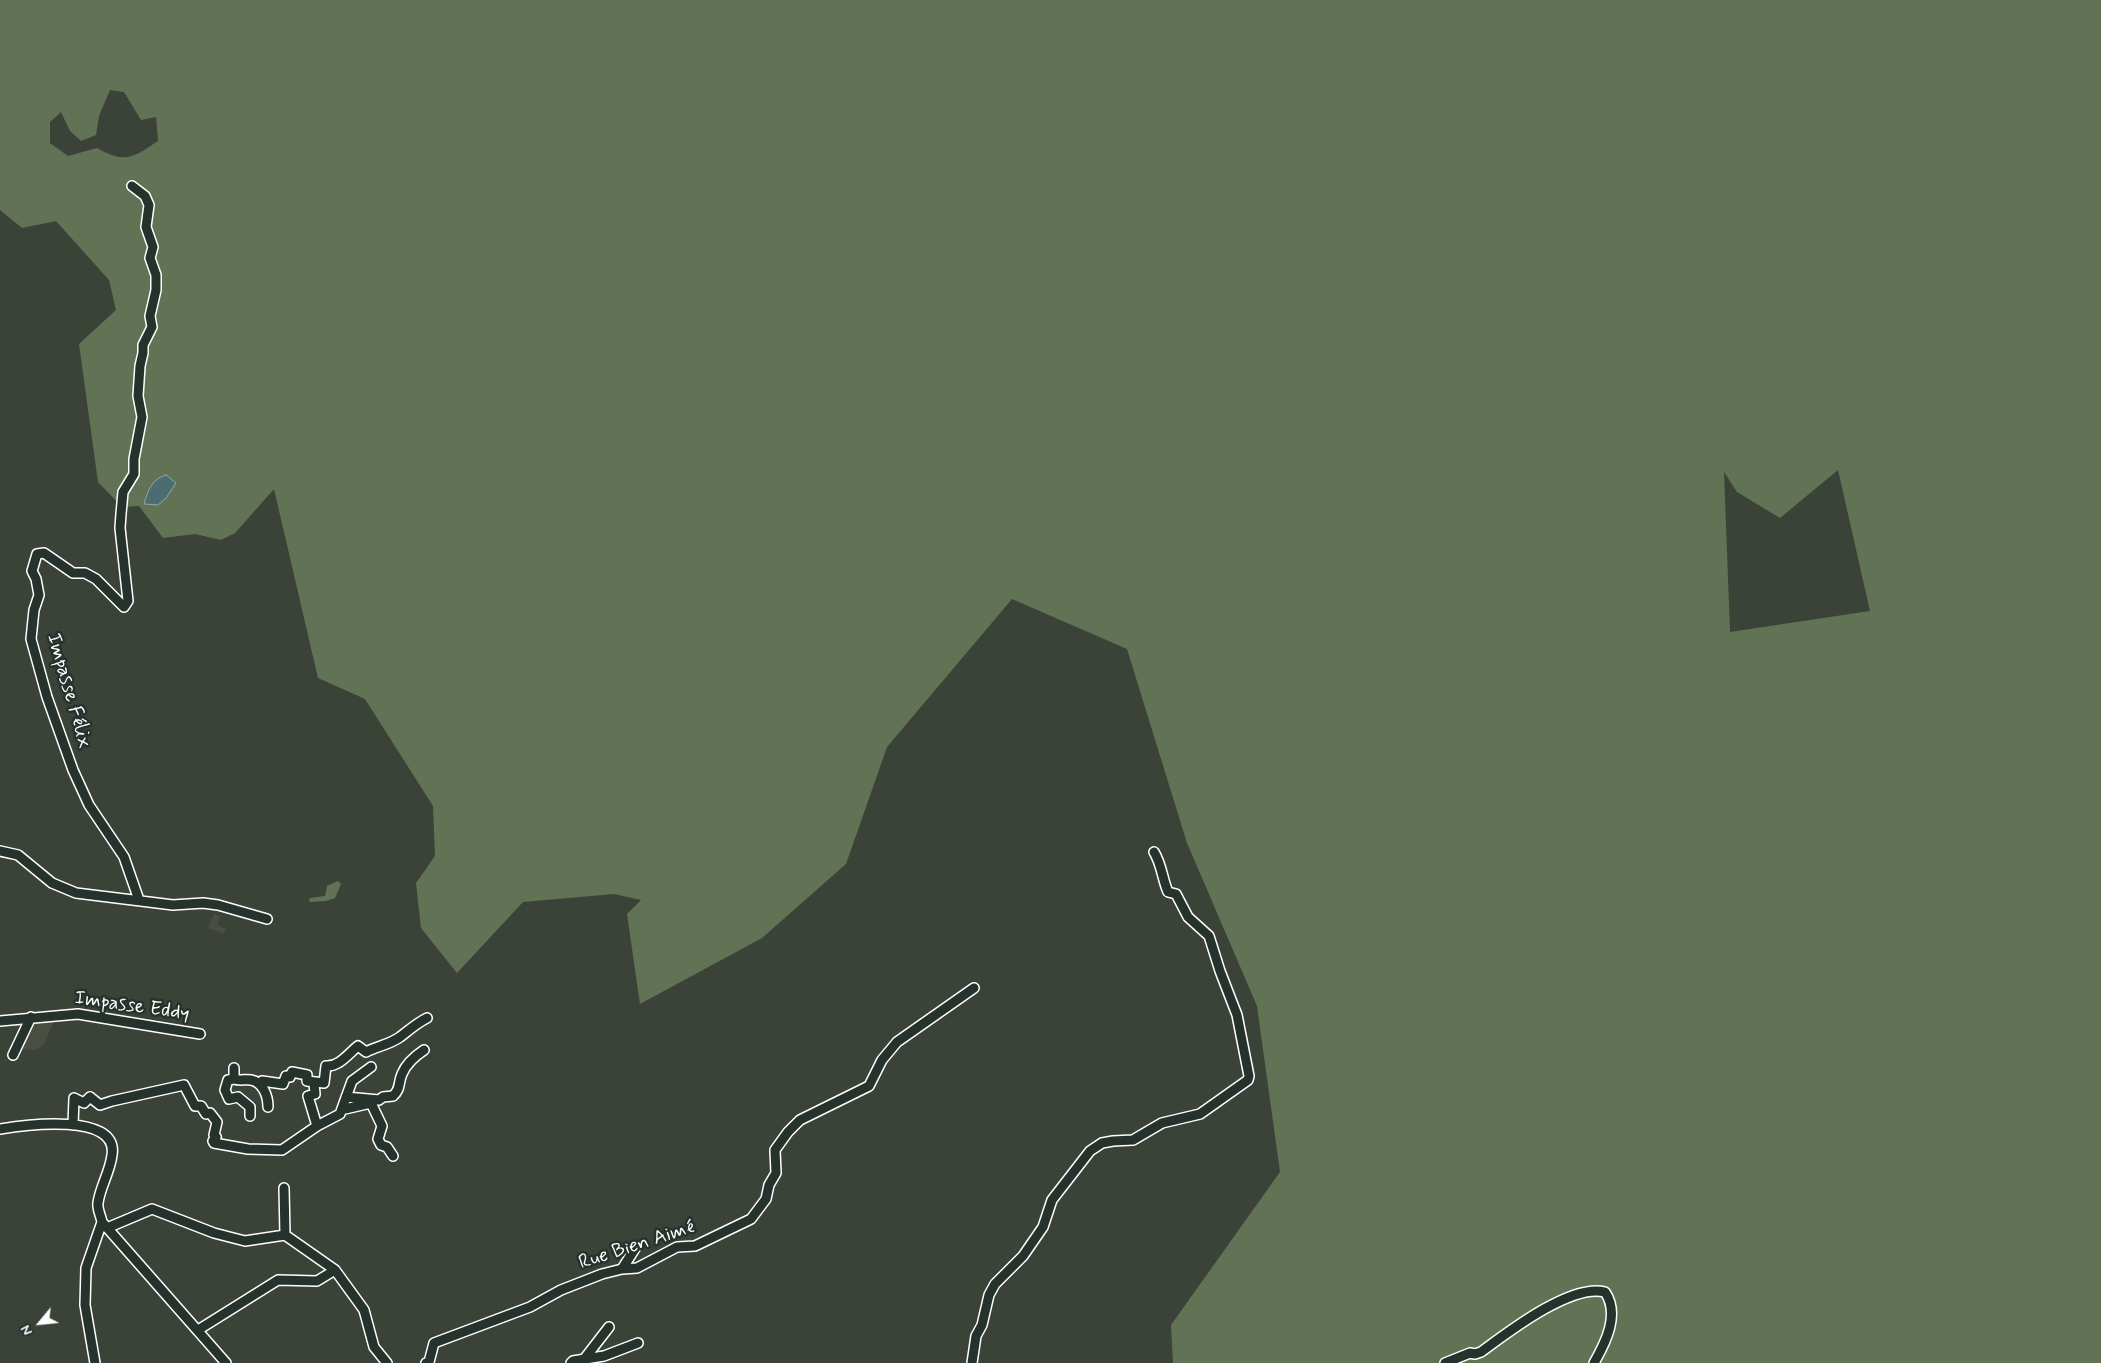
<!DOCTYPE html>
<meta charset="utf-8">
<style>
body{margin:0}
#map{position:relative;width:2101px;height:1363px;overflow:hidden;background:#3b4339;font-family:Mynerve,sans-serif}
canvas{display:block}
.north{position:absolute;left:15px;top:1298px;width:50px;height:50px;-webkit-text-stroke:4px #26332d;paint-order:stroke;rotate:242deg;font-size:14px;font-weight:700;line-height:20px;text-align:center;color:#fff}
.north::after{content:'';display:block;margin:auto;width:18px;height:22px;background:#fff;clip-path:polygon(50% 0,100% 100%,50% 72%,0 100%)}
</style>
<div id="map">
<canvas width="2101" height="1363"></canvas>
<div class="north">N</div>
</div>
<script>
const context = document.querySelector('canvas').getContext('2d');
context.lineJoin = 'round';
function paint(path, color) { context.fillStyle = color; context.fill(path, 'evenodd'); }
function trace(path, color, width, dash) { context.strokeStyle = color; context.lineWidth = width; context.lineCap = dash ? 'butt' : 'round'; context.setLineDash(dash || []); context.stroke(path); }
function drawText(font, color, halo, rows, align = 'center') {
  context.font = font + ' Mynerve,sans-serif'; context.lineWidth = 5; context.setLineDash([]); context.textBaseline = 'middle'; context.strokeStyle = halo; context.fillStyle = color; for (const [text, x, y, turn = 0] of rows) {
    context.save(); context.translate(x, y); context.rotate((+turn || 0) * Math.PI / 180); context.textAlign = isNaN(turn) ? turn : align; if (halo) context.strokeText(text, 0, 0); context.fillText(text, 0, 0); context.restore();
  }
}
const built = new Path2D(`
 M 214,914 L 220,916 L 217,925 L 226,929 L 224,934 L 208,928 Z
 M 54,1020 L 45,1043 L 36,1050 L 20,1049 L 33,1021 Z`);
const green = new Path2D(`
 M 0,0 L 2101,0 L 2101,1363 L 1173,1363 L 1171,1325 L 1280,1172 L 1257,1006 L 1187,843 L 1127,649 L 1012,599 L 887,747 L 846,864 L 762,938 L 640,1004 L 627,914 L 641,900 L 614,894 L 523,902 L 457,973 L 421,928 L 416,883 L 435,856 L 433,806 L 365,699 L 318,678 L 274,489 L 235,533 L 221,540 L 195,534 L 163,538 L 139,506 L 122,507 L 98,482 L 79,344 L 116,310 L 109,280 L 56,221 L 22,228 L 0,210 ZM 110,90 L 124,92 L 141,120 L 156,117 L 158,141 C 133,158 125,164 97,148 L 68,156 L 50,143 L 50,122 L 61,112 L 70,131 L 81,141 L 96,135 L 99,116 ZM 1838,470 L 1870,611 L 1730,632 L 1724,472 L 1737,492 L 1780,518 Z
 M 338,881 L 341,884 L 335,898 L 326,901 L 309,902 L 310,898 L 325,896 L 327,886 Z`);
const water = new Path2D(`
 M 166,475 L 176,483 L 166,498 L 158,505 L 144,504 C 148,490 152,479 166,475 Z`);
const minor = new Path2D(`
 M 132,186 L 145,196 L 149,205 L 146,227 L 153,247 L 150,258 L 156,275 L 156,290 L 150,316 L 152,327 L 143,345 L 143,353 L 140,366 L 138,396 L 142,417 L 134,459 L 134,474 L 123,492 L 121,514 L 120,528 L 128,601 L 124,607 L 96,579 L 85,573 L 73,573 L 44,553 L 37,554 L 32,571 L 36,579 L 39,595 L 34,610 L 31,639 L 47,697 L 73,770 L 89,805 L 124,857 L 139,900
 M 0,851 L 18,855 L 52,883 L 76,893 L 173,905 L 203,903 L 218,905 L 267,919
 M 0,1021 L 78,1014 L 200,1034
 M 13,1055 L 31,1017
 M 234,1068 L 234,1079 C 240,1081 245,1079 251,1080 C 263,1082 268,1096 268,1107
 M 234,1079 L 228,1080 L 225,1090 L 229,1099 L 238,1097 L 250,1107 L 250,1116
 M 314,1083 L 315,1094 L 308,1096 L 317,1126
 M 260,1085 L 262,1081 L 283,1084 L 286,1076 L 290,1077 L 292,1072 L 307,1075 L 307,1081 L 324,1083 L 326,1066 C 339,1067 348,1054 358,1046 L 366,1052 C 377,1046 389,1045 400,1037 C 409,1030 417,1023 427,1018
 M 346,1097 L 379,1100 L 383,1097 L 393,1096 C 401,1089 398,1083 402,1074 C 406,1064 415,1056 424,1050
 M 343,1106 L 345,1109 L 371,1103 L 382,1126 L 378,1139 L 381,1145 L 387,1147 L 393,1156
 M 73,1125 L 74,1098 L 84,1103 L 90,1097 L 100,1105 L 112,1101 L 184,1085 L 195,1106 L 201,1106 L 206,1114 L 210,1113 L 217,1122 L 214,1135 L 216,1137 L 213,1141 L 214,1143 L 248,1149 L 282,1150 L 317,1126 L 340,1114 L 352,1081 L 371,1067
 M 0,1129 C 24,1125 119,1112 112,1155 C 110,1172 100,1187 98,1203 C 97,1209 101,1216 102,1222 L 226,1363
 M 284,1188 L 285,1235
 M 107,1228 L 152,1209 L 214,1233 L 245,1241 L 285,1235 L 335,1270 L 364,1310 L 374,1347 L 387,1363
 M 622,1269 L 636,1247
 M 198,1330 L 278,1280 L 317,1281 L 335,1270
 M 585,1358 L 609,1327
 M 95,1363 L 85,1305 L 86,1268 L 102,1222
 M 426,1363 L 429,1362 L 434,1343 L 530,1307 L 561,1290 L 602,1274 L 622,1269 L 637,1268 L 677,1247 L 695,1246 L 751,1219 L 766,1199 L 769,1185 L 776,1173 L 775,1150 L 788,1132 L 800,1120 L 869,1086 L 882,1060 L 897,1042 L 974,988
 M 571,1363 L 573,1361 L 604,1356 L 638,1343
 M 972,1363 L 976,1336 L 982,1325 L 989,1295 L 995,1284 L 1023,1256 L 1043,1227 L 1052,1200 L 1090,1151 L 1102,1143 L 1113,1141 L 1133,1140 L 1162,1123 L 1200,1114 L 1248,1080 L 1249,1076 L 1237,1015 L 1220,971 L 1209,936 L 1188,917 L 1176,894 L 1168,892 C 1162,878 1162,865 1154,852
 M 1445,1363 L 1470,1353 L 1475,1354 L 1481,1352 C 1507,1333 1571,1283 1605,1292 C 1620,1314 1606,1342 1594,1363`);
const streetNames = [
 ["Impasse Félix",68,691,74],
 ["Impasse Eddy",132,1007,8],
 ["Rue Bien Aimé",637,1246,-18]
];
paint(built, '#4a4e42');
paint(green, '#627355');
paint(water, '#4b6d72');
trace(water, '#93a7aa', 1);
trace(minor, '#fff', 12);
trace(minor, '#26332d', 9);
drawText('20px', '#fff', '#26332d', streetNames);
</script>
